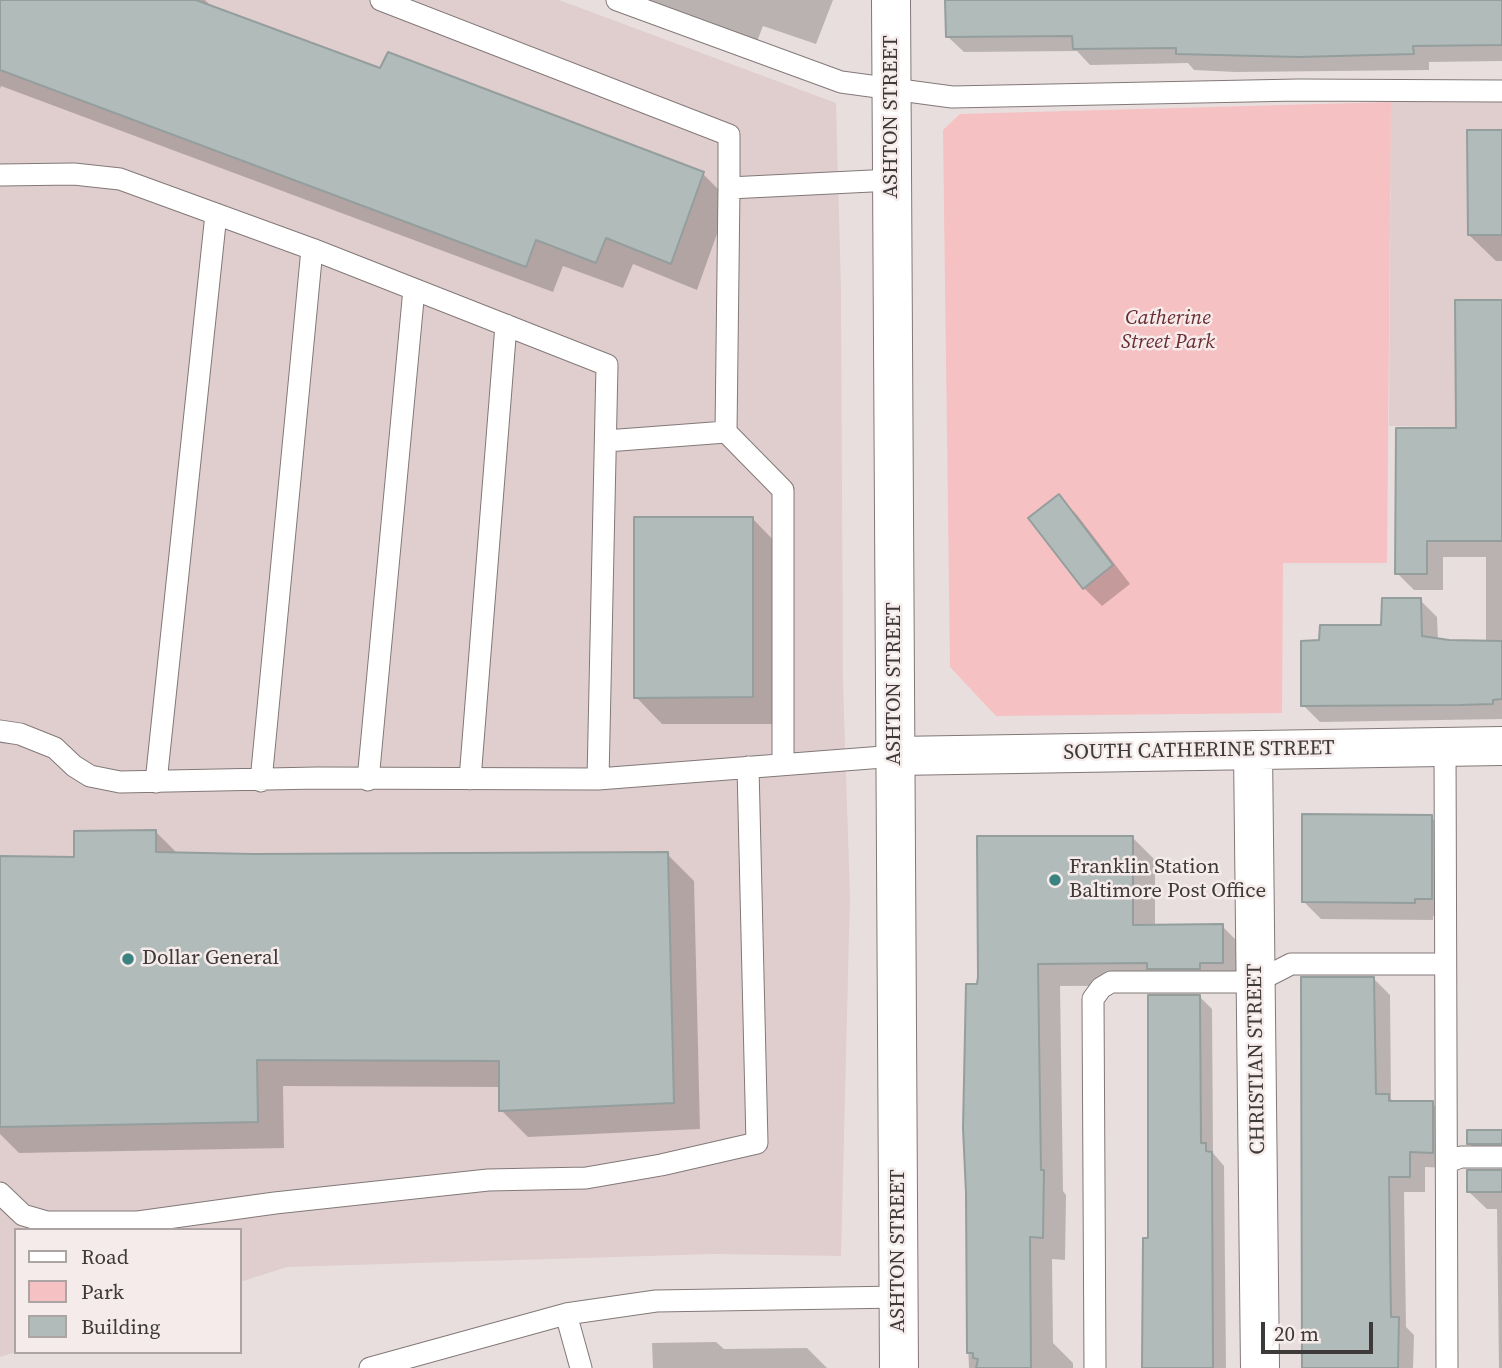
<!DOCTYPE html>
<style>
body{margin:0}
#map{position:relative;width:1502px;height:1368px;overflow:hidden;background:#e9dede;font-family:"Source Serif 4",serif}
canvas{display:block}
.legend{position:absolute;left:14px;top:1228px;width:228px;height:126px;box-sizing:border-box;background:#f6ebeb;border:2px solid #aca4a4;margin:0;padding:9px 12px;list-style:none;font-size:21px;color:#3e3a3a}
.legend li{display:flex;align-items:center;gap:14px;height:35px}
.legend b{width:35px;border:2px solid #aca4a4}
.scale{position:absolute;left:1261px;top:1322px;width:112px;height:32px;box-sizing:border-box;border:4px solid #3e3a3a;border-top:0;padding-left:9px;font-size:21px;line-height:24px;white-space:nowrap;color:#3e3a3a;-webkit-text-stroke:5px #f6ebeb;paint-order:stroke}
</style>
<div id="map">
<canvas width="1502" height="1368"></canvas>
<ul class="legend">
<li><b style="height:9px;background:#fff"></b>Road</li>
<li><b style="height:19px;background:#f5c1c2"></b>Park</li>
<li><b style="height:19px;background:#b0bbba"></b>Building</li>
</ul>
<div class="scale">20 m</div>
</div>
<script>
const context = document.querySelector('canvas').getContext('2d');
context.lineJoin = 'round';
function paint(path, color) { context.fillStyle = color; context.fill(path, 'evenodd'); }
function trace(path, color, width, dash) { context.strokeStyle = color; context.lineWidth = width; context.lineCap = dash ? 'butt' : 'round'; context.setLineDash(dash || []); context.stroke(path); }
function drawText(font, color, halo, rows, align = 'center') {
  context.font = font + ' "Source Serif 4",serif'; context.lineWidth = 5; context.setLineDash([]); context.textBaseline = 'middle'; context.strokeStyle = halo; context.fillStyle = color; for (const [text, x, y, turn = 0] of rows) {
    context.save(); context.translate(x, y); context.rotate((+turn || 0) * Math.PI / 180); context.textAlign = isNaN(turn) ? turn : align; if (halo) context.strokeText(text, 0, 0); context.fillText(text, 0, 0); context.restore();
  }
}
const built = new Path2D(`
 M 0,0 L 559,0 L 836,103 L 841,290 L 843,684 L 850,896 L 841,1256 L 715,1254 L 287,1267 L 240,1282 L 240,1230 L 16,1230 L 16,1352 L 0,1357 Z
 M 1502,100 L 1502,428 L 1389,426 L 1391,102 Z`);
const green = new Path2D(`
 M 1391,102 L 1387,563 L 1283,563 L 1282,713 L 996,716 L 950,667 L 943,130 L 960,114 Z`);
const shadow = new Path2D(`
 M 0,0 L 205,0 L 213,8 L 381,70 L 703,174 L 729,200 L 697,290 L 633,264 L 623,288 L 563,266 L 553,292 L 1,86 L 0,89 Z
 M 644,0 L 833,0 L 816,44 L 763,26 L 756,44 Z
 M 947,0 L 1502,0 L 1502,61 L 1429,62 L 1429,70 L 1236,72 L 1194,70 L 1188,63 L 1090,65 L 1077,51 L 964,52 L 947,36 Z
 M 1502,132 L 1502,261 L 1496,261 L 1469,235 Z
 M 1502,301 L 1502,719 L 1320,722 L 1303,705 L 1321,642 L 1383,627 L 1420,600 L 1437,617 L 1438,640 L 1486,642 L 1486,557 L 1443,557 L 1443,590 L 1414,590 L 1397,573 L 1458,429 Z
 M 1059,497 L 1077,515 L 1130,584 L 1102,606 L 1084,588 Z
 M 753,519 L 779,546 L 779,724 L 662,724 L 636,697 Z
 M 1431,817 L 1449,835 L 1450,916 L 1433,916 L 1433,920 L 1321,919 L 1303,901 Z
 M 155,831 L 178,854 L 667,854 L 694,881 L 700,1129 L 528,1137 L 501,1110 L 501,1087 L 283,1086 L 284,1148 L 19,1153 L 0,1134 L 0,858 L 76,859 Z
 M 1132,837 L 1155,860 L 1155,927 L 1222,926 L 1245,949 L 1245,985 L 1060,986 L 1063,1191 L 1066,1195 L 1065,1260 L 1052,1259 L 1053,1343 L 1073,1363 L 1073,1368 L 969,1368 L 967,1321 L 978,986 Z
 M 1374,979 L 1390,995 L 1391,1099 L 1395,1103 L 1432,1103 L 1448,1119 L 1448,1168 L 1425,1167 L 1425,1192 L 1404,1192 L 1406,1327 L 1414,1335 L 1413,1368 L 1304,1368 Z
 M 1200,997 L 1212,1009 L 1213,1153 L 1224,1166 L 1226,1368 L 1144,1368 L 1149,1240 Z
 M 1502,1131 L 1502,1161 L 1486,1161 L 1469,1143 Z
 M 1502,1171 L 1502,1368 L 1499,1368 L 1497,1209 L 1487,1209 L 1469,1192 Z
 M 716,1342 L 724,1349 L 807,1348 L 827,1368 L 653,1368 L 652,1343 Z`);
const building = new Path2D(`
 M 0,0 L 196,0 L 380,68 L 388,52 L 704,172 L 671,264 L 606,238 L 596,263 L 536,240 L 526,267 L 0,70 Z
 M 945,0 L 1502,0 L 1502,45 L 1413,46 L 1414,54 L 1299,57 L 1176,54 L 1176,48 L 1073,49 L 1072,36 L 946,37 Z
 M 1467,130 L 1502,130 L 1502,235 L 1468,235 Z
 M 1455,300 L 1502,300 L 1502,541 L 1427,541 L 1427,574 L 1395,574 L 1396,428 L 1456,428 Z
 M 1059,494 L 1113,565 L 1083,589 L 1028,518 Z
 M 634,517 L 753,517 L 753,697 L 634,698 Z
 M 1382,598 L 1421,598 L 1422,636 L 1449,640 L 1502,641 L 1502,699 L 1493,700 L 1493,704 L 1459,705 L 1301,706 L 1301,641 L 1319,640 L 1320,625 L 1381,625 Z
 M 1302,814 L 1432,815 L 1432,899 L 1415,899 L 1415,903 L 1302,902 Z
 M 156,830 L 156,852 L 253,854 L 668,852 L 674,1103 L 499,1111 L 499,1061 L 257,1060 L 258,1122 L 0,1127 L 0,856 L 74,857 L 74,831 Z
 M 977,836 L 1133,836 L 1133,925 L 1223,924 L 1223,963 L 1200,963 L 1200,969 L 1147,969 L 1147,963 L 1038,964 L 1041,1170 L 1044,1170 L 1043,1238 L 1030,1237 L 1031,1368 L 976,1368 L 978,1359 L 973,1358 L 973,1353 L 967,1353 L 966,1193 L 963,1128 L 966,984 L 977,984 L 978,977 Z
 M 1301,977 L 1374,977 L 1376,1094 L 1389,1094 L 1389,1101 L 1433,1101 L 1433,1153 L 1410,1152 L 1410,1177 L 1389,1177 L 1391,1317 L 1399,1317 L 1398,1368 L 1302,1368 Z
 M 1148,995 L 1200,995 L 1201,1143 L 1206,1143 L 1206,1151 L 1212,1152 L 1213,1368 L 1142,1368 L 1143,1238 L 1148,1238 Z
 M 1467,1130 L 1502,1130 L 1502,1144 L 1467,1144 Z
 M 1467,1170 L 1502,1170 L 1502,1192 L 1467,1192 Z`);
const service = new Path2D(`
 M 381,0 L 729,135 L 729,188
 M 617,0 L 841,82 L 952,97 L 1298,90 L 1502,91
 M 0,175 L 74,174 L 120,179 L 312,249 L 607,365 L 598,779
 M 726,432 L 783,490 L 783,764
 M 606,441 L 726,432 L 729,188 L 892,180
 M 0,731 L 20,734 L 55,748 L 74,766 L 90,776 L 120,782 L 317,778 L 598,779 L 896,756
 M 1445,747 L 1447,1368
 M 470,779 L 506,325
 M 368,780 L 414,289
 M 261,781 L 312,249
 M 156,782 L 216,214
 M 1447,1162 L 1461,1157 L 1502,1157
 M 0,1193 L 23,1215 L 47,1222 L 138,1222 L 275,1203 L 488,1180 L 586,1178 L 661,1165 L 757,1143 L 748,767
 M 566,1314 L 581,1368
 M 370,1368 L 566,1314 L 656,1301 L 899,1297
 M 1095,1368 L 1093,999 L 1101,988 L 1111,982 L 1256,982 L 1291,964 L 1444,964`);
const minor = new Path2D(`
 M 891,0 L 899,1368
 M 1253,750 L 1260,1368
 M 896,756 L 1502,746`);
const markers = [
 [1055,880,7,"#3b8381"],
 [128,959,7,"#3b8381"]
];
const streetNames = [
 ["ASHTON STREET",892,117,-90],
 ["ASHTON STREET",895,684,-90],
 ["SOUTH CATHERINE STREET",1199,751,-1],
 ["CHRISTIAN STREET",1257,1059,-91],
 ["ASHTON STREET",899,1251,-90]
];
const parkNames = [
 ["Catherine",1168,319],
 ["Street Park",1168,343]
];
const poiNames = [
 ["Franklin Station",1069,868],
 ["Baltimore Post Office",1069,892],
 ["Dollar General",142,959]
];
paint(built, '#e0cece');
paint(green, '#f5c1c2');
paint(shadow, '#0003');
paint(building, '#b0bbba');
trace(building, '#949e9d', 2);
trace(service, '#827878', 23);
trace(minor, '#827878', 40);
trace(service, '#fff', 21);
trace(minor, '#fff', 38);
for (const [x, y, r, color] of markers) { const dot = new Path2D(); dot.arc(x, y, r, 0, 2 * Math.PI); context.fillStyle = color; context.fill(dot); trace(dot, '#f6ebeb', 2.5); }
drawText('21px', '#3e3a3a', '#f6ebeb', streetNames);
drawText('italic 21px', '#6b2b31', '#f6ebeb', parkNames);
drawText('21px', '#3e3a3a', '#f6ebeb', poiNames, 'left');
</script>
